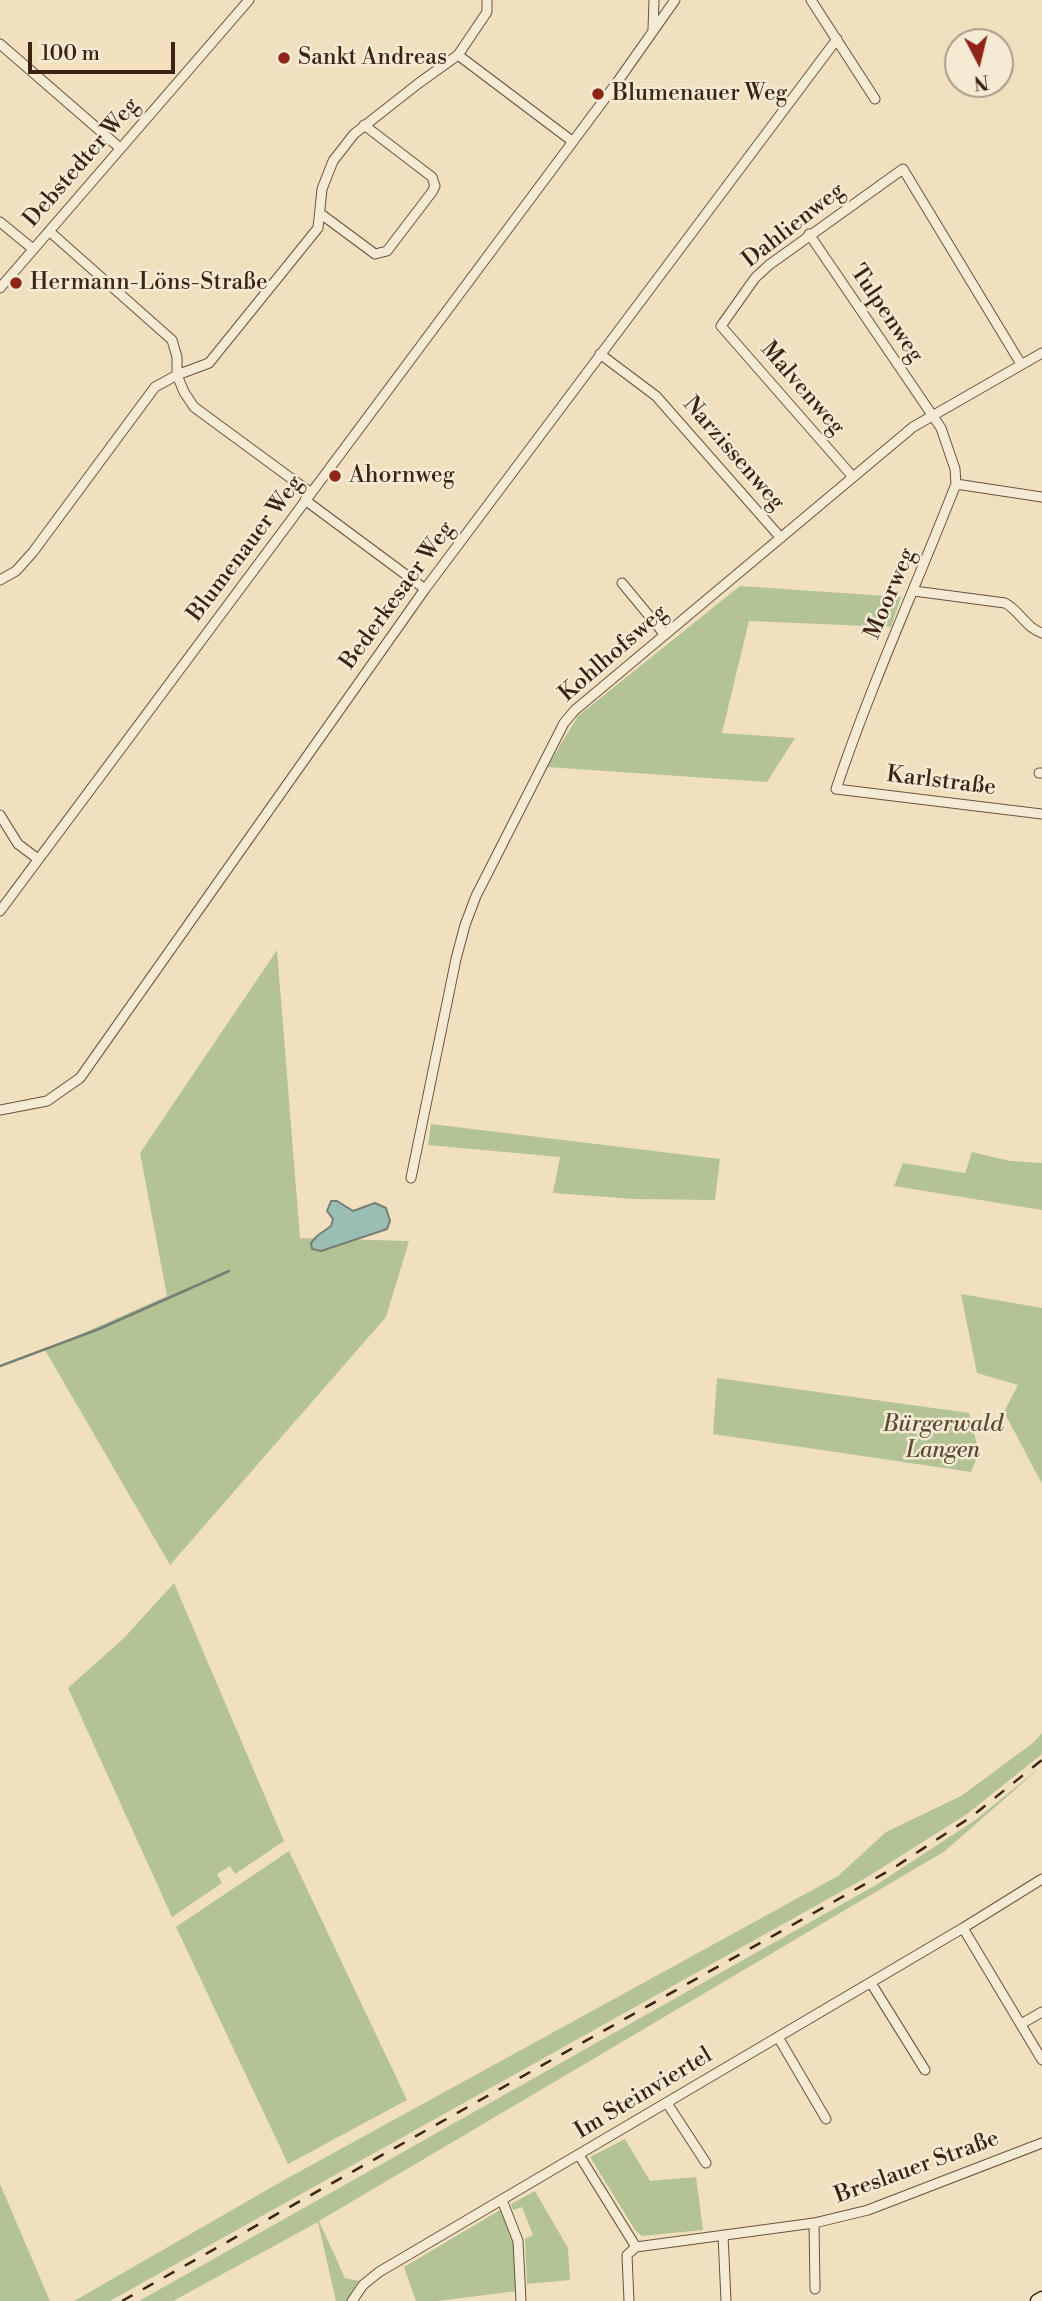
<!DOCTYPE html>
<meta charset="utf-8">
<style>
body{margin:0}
#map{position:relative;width:1042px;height:2301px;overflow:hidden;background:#f0e0bf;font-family:"Libre Bodoni",serif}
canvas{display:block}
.north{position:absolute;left:944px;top:28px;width:70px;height:70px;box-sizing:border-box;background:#f5ebd5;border:2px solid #ab9b87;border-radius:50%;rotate:173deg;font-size:19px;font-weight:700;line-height:28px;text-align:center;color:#3d2311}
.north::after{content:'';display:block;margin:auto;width:24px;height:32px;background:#8f2418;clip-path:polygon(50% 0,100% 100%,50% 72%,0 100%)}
.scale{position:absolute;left:28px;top:42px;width:147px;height:32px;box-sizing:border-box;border:4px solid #3d2311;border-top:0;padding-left:9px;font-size:21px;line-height:24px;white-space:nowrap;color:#3d2311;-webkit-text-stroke:5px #f5ebd5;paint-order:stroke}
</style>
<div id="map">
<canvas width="1042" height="2301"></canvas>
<div class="north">N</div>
<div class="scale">100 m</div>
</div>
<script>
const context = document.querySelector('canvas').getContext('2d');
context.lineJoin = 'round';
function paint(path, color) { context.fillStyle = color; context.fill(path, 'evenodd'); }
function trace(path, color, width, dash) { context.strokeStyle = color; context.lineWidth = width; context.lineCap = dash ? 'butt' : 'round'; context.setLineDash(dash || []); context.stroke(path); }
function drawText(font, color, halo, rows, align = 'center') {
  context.font = font + ' "Libre Bodoni",serif'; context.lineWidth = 5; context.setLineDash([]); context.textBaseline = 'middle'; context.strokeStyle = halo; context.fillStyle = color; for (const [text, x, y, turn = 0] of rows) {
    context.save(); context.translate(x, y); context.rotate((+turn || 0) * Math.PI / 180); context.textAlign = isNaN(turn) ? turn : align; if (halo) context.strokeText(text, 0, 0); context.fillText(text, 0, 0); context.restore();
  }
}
const green = new Path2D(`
 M 740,586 L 901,597 L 891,627 L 749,621 L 722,733 L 795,738 L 767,782 L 547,767 L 578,716 Z
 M 277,950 L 300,1238 L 409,1241 L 386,1317 L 170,1565 L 45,1350 L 167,1296 L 140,1153 Z
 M 431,1124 L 720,1159 L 715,1200 L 633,1199 L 553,1193 L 560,1157 L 428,1145 Z
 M 972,1152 L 1010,1161 L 1042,1163 L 1042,1210 L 894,1186 L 903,1163 L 965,1173 Z
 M 961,1294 L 1042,1308 L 1042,1484 L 1004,1412 L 1018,1385 L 977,1373 Z
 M 717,1378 L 969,1413 L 979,1452 L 971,1472 L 713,1434 Z
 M 174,1583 L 284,1841 L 235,1874 L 230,1866 L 217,1874 L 222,1883 L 172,1917 L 68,1688 L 124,1638 Z
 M 1042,1733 L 1042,1754 L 967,1814 L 869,1876 L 110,2301 L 74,2301 L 286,2179 L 838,1876 L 886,1832 L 961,1796 L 1033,1743 Z
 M 1042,1766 L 945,1851 L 319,2221 L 345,2278 L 359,2281 L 346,2301 L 336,2301 L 318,2222 L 173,2301 L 139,2301 L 876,1885 L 974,1821 Z
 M 289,1851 L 407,2100 L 288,2164 L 176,1927 Z
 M 625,2139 L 650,2181 L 696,2177 L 703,2230 L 642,2236 L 635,2230 L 590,2157 Z
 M 0,2184 L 50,2301 L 0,2301 Z
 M 535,2191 L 568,2248 L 570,2280 L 527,2284 L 525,2239 L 533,2235 L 522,2207 L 513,2210 L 511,2204 Z
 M 500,2210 C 518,2227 516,2268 517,2291 L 437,2301 L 416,2301 L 404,2267 Z`);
const water = new Path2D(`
 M 331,1201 L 337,1201 L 353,1211 L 375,1203 L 386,1208 L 390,1221 L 387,1229 L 321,1251 L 312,1249 L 311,1243 L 317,1236 L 331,1226 L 333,1219 L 327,1211 Z`);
const stream = new Path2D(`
 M 0,1366 L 99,1329 L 229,1271`);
const street = new Path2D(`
 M 811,0 L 875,99
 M 653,29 L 654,0
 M 0,44 L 120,148
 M 458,55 L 572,141
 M 321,214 L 375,254 L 387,251 L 432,192 L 435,186 L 432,177 L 364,125
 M 0,222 L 33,249
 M 49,231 L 172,340 L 177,357 L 177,375 L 184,392 L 194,407 L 311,493
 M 809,234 L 941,428 L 955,469 L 956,484 C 916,586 871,685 836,789 L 1042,814
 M 0,288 L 249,0
 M 600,354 L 656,396 L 781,538
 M 853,477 L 721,326 L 755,278 L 769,265 L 903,169 L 1021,364
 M 956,484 L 1042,497
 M 305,500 L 425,589
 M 0,580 L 16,571 L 33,552 L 155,387 L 177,375 L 209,363 L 318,228 L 322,189 L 333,161 L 354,134 L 419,83 L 458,55 L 487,12 L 487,0
 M 622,583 L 665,635
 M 914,591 L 1005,603 C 1020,611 1026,628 1042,633
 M 1039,773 L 1042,773
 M 0,815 L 18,844 L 38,859
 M 0,911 L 618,81 L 675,0
 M 0,1110 L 47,1101 L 80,1078 L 425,589 L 837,39
 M 411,1178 L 456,959 L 465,925 L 476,896 L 564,723 L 575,710 L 913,427 L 1042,353
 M 963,1928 L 1042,2060
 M 871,1983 L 925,2070
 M 1021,2024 L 1042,2012
 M 778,2037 L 826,2119
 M 667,2103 L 706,2163
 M 579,2155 L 636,2247
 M 502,2200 L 518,2241 L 521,2301
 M 814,2223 L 815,2289
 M 723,2235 L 726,2301
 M 636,2247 L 814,2223 L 868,2210 L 1042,2143
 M 352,2301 L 363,2285 L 379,2272 L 963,1928 L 1042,1879
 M 629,2301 L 627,2255 L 636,2247`);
const secondary = new Path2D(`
 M 1037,2301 L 1042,2298`);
const rail = new Path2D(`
 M 122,2301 L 892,1869 L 971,1817 L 1042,1760`);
const markers = [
 [284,58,7,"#8f2418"],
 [598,94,7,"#8f2418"],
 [16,283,7,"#8f2418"],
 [335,476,7,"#8f2418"]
];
const poiNames = [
 ["Sankt Andreas",298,58],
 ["Blumenauer Weg",612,94],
 ["Hermann-Löns-Straße",30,283],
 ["Ahornweg",349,476]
];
const streetNames = [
 ["Debstedter Weg",82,163,-49],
 ["Dahlienweg",794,226,-38],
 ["Tulpenweg",886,314,56],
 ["Malvenweg",802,389,49],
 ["Narzissenweg",733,454,49],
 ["Blumenauer Weg",246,549,-53],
 ["Moorweg",891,594,-67],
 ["Bederkesaer Weg",398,596,-54],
 ["Kohlhofsweg",614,654,-41],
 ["Karlstraße",941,782,7],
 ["Im Steinviertel",644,2094,-31],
 ["Breslauer Straße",917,2168,-20]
];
const parkNames = [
 ["Bürgerwald",943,1425],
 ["Langen",943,1451]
];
paint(green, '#b4c396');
paint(water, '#9abdb4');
trace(water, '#757f73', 2);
trace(stream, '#757f73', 2.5);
trace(street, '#6a523c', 11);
trace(secondary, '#3d2311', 15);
trace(street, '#f5ebd5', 9);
trace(secondary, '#f5ebd5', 12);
trace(rail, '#3d2311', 2.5, [12, 12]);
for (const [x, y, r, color] of markers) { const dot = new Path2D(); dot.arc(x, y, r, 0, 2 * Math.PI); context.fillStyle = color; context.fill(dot); trace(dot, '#f5ebd5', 2.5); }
drawText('23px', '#3d2311', '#f5ebd5', poiNames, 'left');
drawText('23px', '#3d2311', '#f5ebd5', streetNames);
drawText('italic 23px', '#5b4b32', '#f5ebd5', parkNames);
</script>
